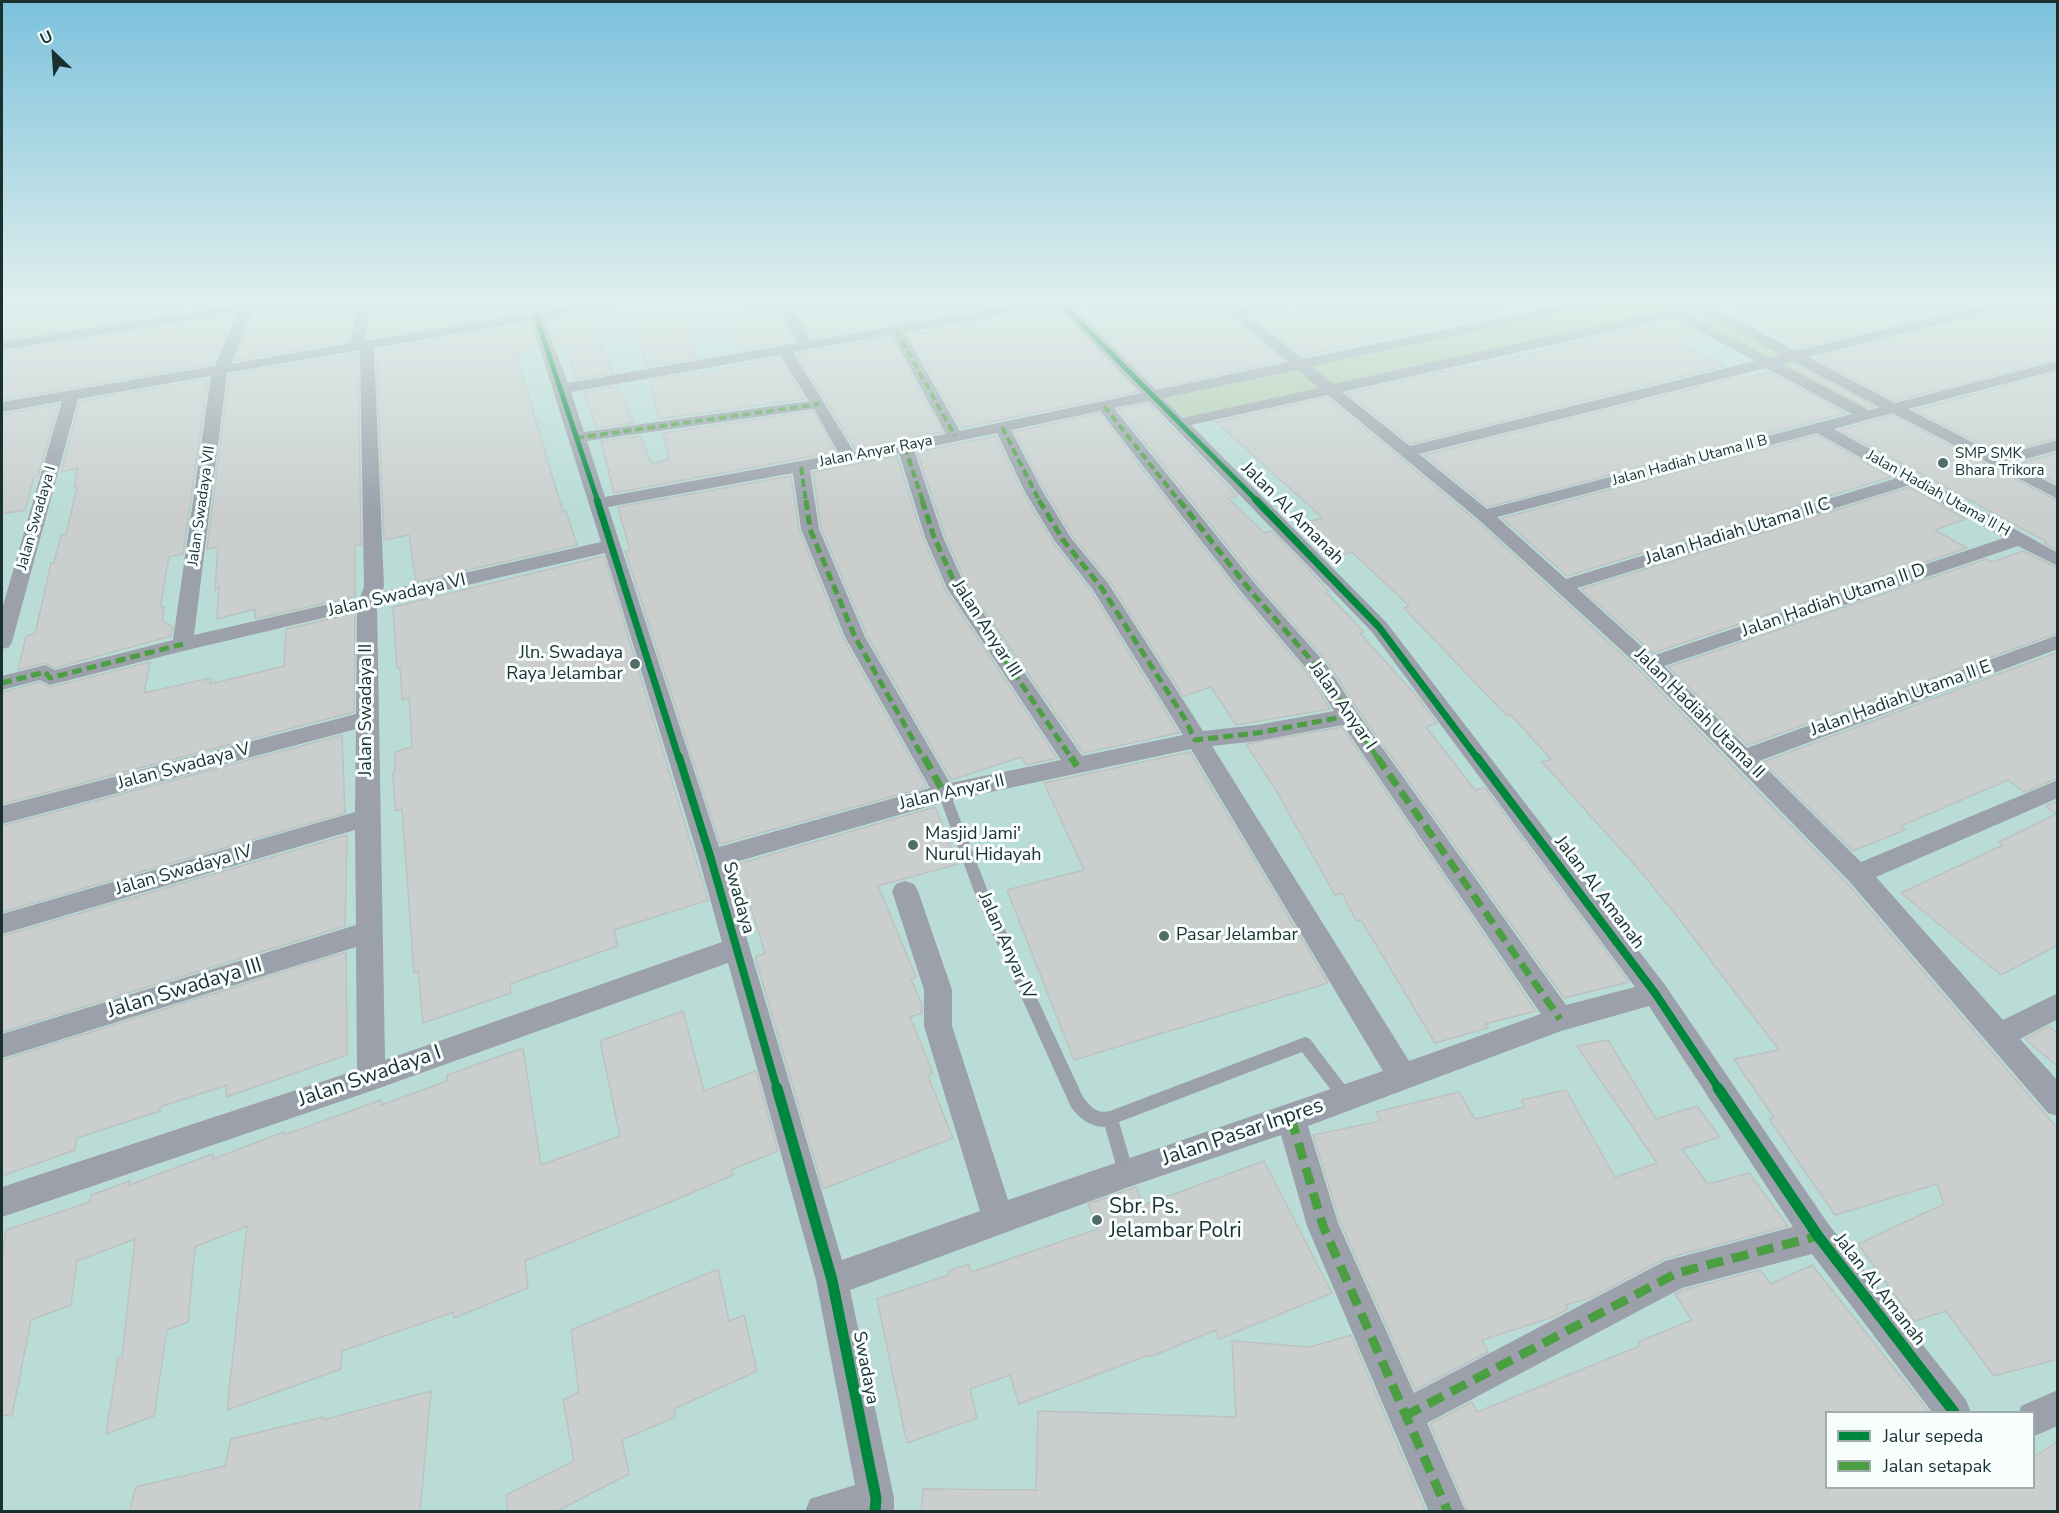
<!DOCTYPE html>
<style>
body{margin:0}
#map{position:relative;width:2059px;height:1513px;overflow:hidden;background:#b9dcd6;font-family:"Nunito Sans",sans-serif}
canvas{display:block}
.frame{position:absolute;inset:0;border:3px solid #18312e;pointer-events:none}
.legend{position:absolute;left:1825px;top:1411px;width:210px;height:78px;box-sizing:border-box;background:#f8fefd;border:2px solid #9eacaa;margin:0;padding:8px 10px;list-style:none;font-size:18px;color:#18312e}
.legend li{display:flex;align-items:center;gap:12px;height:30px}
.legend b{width:30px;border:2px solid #9eacaa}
.north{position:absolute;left:24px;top:24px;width:60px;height:60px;-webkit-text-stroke:4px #f8fefd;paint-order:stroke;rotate:335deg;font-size:16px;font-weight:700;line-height:24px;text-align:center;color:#18312e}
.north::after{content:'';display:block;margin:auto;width:21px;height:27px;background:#18312e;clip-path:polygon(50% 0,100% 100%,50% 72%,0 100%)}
</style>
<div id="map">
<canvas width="2059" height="1513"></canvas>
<div class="frame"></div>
<ul class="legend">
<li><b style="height:8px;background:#00873e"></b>Jalur sepeda</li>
<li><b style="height:8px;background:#4b9e42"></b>Jalan setapak</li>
</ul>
<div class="north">U</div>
</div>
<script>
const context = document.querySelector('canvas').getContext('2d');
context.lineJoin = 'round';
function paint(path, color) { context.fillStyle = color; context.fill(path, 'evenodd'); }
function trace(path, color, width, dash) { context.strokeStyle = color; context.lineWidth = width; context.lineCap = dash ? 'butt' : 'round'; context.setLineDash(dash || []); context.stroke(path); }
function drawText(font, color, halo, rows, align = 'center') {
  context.font = font + ' "Nunito Sans",sans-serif'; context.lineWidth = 6; context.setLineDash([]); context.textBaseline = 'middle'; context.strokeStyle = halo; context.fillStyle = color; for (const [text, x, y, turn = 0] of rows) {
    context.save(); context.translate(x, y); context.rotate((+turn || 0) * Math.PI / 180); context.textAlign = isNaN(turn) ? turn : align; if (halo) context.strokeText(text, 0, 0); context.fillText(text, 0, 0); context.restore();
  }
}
const green = new Path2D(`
 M 1603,301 L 1719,301 L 1186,419 L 1162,397 Z
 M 1702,309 L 1885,406 L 1858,409 L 1680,314 Z`);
const building = new Path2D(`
 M 53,301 L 240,301 L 2,340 L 2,313 L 44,307 Z
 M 258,301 L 354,301 L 349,341 L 235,361 Z
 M 372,301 L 562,301 L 562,305 L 372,338 L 368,337 Z
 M 745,301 L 773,301 L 794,341 L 742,350 L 719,313 L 749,308 Z
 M 792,301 L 984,301 L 985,308 L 811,338 Z
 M 1111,301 L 1213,301 L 1283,361 L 1157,388 L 1076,307 Z
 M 1296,301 L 1505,301 L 1506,310 L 1303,356 L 1251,315 L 1292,306 Z
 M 1761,301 L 1990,301 L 1803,347 L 1723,310 Z
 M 2026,301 L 2058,301 L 2058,359 L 1895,401 L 1817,359 L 1823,358 L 1821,356 L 2023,306 Z
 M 678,307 L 682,318 L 685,318 L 697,358 L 646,367 L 633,314 Z
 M 1057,311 L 1137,392 L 961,428 L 909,335 Z
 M 583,314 L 588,325 L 592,324 L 613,373 L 577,379 L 565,345 L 557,346 L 547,321 Z
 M 233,316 L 213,364 L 2,400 L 2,352 Z
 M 1674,319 L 1706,337 L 1681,343 L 1724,366 L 1411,444 L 1347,393 L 1468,366 L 1470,368 Z
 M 529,324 L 538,350 L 516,354 L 563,512 L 566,511 L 577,545 L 416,582 L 409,535 L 384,540 L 376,350 Z
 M 891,337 L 943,432 L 855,449 L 797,354 Z
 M 358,353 L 361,545 L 355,545 L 355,596 L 255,619 L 255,609 L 217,619 L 219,587 L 215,590 L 218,547 L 207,549 L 229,375 Z
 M 779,357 L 805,399 L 659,419 L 650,380 L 702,371 L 702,373 Z
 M 1795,365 L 1874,406 L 1868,408 L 1791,366 Z
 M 1769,372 L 1846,413 L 1488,507 L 1424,455 L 1742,376 L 1746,378 Z
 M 2058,372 L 2058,438 L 1999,454 L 1914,410 Z
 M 208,379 L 183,554 L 169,557 L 160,608 L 164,607 L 162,621 L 173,627 L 171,636 L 55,668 L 44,663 L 18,670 L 26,636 L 35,634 L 51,563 L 54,563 L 61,535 L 66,534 L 77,487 L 74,487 L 78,468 L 61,472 L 80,401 Z
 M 618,386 L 634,423 L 597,428 L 583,392 Z
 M 1327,397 L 1477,521 L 1640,671 L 1847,883 L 2058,1129 L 2058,1359 L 1994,1376 L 1946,1311 L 1914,1321 L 1858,1244 L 1944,1204 L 1937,1184 L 1835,1215 L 1769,1119 L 1774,1118 L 1734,1059 L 1779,1050 L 1680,920 L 1642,873 L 1542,762 L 1551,759 L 1511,715 L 1507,716 L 1404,608 L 1409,606 L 1352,552 L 1327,559 L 1294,525 L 1323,518 L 1216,422 Z
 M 1148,403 L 1237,496 L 1228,498 L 1264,533 L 1272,531 L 1329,591 L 1326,592 L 1364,632 L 1360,633 L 1418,698 L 1437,723 L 1426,727 L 1475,790 L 1485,788 L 1629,982 L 1564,998 L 1358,710 L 1328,663 L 1258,584 L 1118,409 Z
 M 59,404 L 38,476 L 34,477 L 25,510 L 2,514 L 2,414 Z
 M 813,411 L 836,452 L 614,493 L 601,441 L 640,436 L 652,464 L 669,459 L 663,433 Z
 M 1099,413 L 1240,594 L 1309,675 L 1330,709 L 1236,725 L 1211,687 L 1183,696 L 1110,582 L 1073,537 L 1045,491 L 1014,432 Z
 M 1892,415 L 2058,501 L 2058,550 L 2044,543 L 2047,542 L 1840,430 Z
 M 1817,435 L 1891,477 L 1567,576 L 1502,518 Z
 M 996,436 L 1023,493 L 1052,541 L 1091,591 L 1179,733 L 1083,753 L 968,587 L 945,536 L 917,452 Z
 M 2058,452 L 2058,484 L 2018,464 Z
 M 897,456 L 923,538 L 945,589 L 1057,758 L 1026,765 L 1021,757 L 951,780 L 867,636 L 821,528 L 813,472 Z
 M 791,476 L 799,530 L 843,638 L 927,787 L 720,844 L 625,551 L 630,550 L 618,507 Z
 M 1910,487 L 1966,519 L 1935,530 L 1967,548 L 1653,653 L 1581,589 Z
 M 2023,551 L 2058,568 L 2058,633 L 1748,745 L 1668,667 L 1986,559 L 1992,562 Z
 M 604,556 L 708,900 L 614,930 L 618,946 L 510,984 L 511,993 L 423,1023 L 418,971 L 414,973 L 402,809 L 395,811 L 393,772 L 395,771 L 395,752 L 412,747 L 409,698 L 402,700 L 400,667 L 397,668 L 393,607 Z
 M 355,613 L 354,712 L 2,804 L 2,698 L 3,692 L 40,682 L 51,687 L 150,662 L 144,693 L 211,678 L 210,684 L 284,666 L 286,629 Z
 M 2058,652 L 2058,778 L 2024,792 L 2008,780 L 1901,826 L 1905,830 L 1853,851 L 1763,762 Z
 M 1342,727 L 1536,1011 L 1485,1024 L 1488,1028 L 1435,1043 L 1361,920 L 1356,921 L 1342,893 L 1335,895 L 1274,787 L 1246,744 Z
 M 342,735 L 345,813 L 2,912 L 2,826 Z
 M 1190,752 L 1328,983 L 1074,1060 L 1007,890 L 1084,870 L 1044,783 Z
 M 2058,801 L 2058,945 L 2001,975 L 1901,893 L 2003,845 L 1999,842 L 2056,814 L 2045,806 Z
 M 935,807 L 958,864 L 878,886 L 916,977 L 911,979 L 922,1005 L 922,1013 L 910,1017 L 933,1073 L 928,1076 L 953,1138 L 823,1189 L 755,957 L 765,953 L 745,888 L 735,891 L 728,867 Z
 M 347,835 L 345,926 L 2,1032 L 2,936 Z
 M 346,952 L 347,1055 L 226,1097 L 227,1085 L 160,1107 L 160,1111 L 77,1138 L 75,1150 L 2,1176 L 2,1060 Z
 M 683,1011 L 704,1091 L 756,1071 L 778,1151 L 731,1170 L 733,1175 L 687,1195 L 525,1261 L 528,1288 L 454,1318 L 454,1312 L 342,1351 L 341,1369 L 227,1410 L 247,1226 L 195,1247 L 188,1322 L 167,1330 L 154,1416 L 106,1434 L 118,1358 L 122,1357 L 135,1239 L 77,1261 L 71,1305 L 31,1320 L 12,1416 L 2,1415 L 2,1256 L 6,1230 L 90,1202 L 91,1195 L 130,1181 L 129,1185 L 213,1154 L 213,1159 L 284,1132 L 284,1135 L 381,1100 L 381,1105 L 447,1081 L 447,1075 L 523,1048 L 541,1165 L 620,1136 L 600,1041 Z
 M 2049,1026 L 2058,1034 L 2058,1067 L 2025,1039 Z
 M 1608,1040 L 1656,1119 L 1697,1106 L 1720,1137 L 1682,1149 L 1708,1184 L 1749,1173 L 1788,1226 L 1664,1259 L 1590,1298 L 1565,1305 L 1568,1309 L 1553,1317 L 1482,1340 L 1488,1352 L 1415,1390 L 1340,1222 L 1313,1135 L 1381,1121 L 1376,1112 L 1459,1092 L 1475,1119 L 1525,1107 L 1521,1100 L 1566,1090 L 1615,1177 L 1657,1163 L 1577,1046 Z
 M 1264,1161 L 1332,1293 L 1219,1339 L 1216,1330 L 1150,1357 L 1149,1355 L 1019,1404 L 1010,1375 L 970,1389 L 977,1418 L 907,1443 L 877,1299 L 949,1275 L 948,1271 L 969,1264 L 971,1272 L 1098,1229 L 1088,1204 L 1127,1190 L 1136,1187 L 1144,1205 Z
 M 1812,1265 L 1930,1413 L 1827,1413 L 1827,1488 L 2034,1488 L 2034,1457 L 2058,1441 L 2058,1512 L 1468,1512 L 1430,1424 L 1472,1402 L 1477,1412 L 1640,1346 L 1638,1342 L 1692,1320 L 1675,1294 L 1683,1290 L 1760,1270 L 1771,1284 Z
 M 718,1269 L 729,1321 L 744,1315 L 757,1371 L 674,1409 L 675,1417 L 622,1440 L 629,1474 L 555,1512 L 508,1512 L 506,1495 L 574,1461 L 563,1400 L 579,1392 L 571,1330 Z
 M 1351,1335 L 1426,1512 L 921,1512 L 923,1489 L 1036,1490 L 1038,1411 L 1236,1417 L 1232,1341 L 1310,1347 Z
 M 431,1391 L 420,1512 L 129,1512 L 136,1487 L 225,1466 L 231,1439 L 323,1417 L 323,1420 Z`);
const service = new Path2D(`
 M 944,788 L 948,790 L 950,793 L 990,897 L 1083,1097 C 1091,1107 1096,1114 1110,1111 L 1305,1037 L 1310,1039 L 1351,1093 L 1354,1098 L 1351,1103 L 1346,1105 L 1341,1103 L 1302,1052 L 1119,1122 L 1134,1173 L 1132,1179 L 1126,1181 L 1120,1179 L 1105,1127 C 1090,1127 1080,1119 1071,1107 L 976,897 L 938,793 L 940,790 Z`);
const minor = new Path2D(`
 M 15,301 L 51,301 L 44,305 L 2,311 L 2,303 Z
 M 242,301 L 256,301 L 231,364 L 351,343 L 356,301 L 370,301 L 366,339 L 372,340 L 600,301 L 632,301 L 625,305 L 544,319 L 568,383 L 797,343 L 775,301 L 789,301 L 810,341 L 1035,301 L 1067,301 L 1156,390 L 1288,362 L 1215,301 L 1231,301 L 1238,307 L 1267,301 L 1294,301 L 1292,304 L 1246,314 L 1303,359 L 1583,301 L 1610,301 L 1603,305 L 1311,366 L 1334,384 L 1690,305 L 1696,301 L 1736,301 L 1734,304 L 1714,308 L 1796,351 L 2000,301 L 2024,301 L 2022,304 L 1808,357 L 1895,403 L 2058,361 L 2058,370 L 1908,409 L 1999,456 L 2058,440 L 2058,450 L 2012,463 L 2058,487 L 2058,499 L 1892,413 L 1834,429 L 2058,553 L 2058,566 L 2018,546 L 1664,666 L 1747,748 L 2058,635 L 2058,649 L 1759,761 L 1861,862 L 2058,780 L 2058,798 L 1876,877 L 2003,1020 L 2058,993 L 2058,1019 L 2020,1039 L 2058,1081 L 2058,1116 L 2048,1113 L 1849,881 L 1642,669 L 1478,519 L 1328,395 L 1191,425 L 1386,622 L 1665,985 L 1829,1225 L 1966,1400 L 1971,1412 L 1932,1412 L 1812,1254 L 1682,1288 L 1427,1423 L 1466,1512 L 1429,1512 L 1307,1226 L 1281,1135 L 1126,1188 L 850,1290 L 894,1498 L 894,1512 L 805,1512 L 810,1499 L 855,1485 L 816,1280 L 728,963 L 371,1091 L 2,1217 L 2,1187 L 357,1070 L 356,947 L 2,1058 L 2,1034 L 356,925 L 355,830 L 2,934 L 2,914 L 355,812 L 356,729 L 2,824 L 2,806 L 356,714 L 357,610 L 183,651 L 50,685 L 40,680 L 2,690 L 2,676 L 45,665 L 55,670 L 173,640 L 211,376 L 78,399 L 12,642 L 9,647 L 2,649 L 2,609 L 62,401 L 2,412 L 2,402 L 215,366 L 237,313 L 2,350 L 2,342 L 241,304 ZM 1056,306 L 1141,393 L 960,431 L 905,333 ZM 1699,312 L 1781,355 L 1770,358 L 1689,314 ZM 1674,317 L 1755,361 L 1410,446 L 1342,392 ZM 531,321 L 601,542 L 381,592 L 384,587 L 374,348 ZM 892,335 L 946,434 L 854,452 L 793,352 ZM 360,350 L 364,587 L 360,597 L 194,635 L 227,373 ZM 780,355 L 809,401 L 584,432 L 571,392 ZM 1793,361 L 1880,407 L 1868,410 L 1782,364 ZM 1766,368 L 1852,414 L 1487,509 L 1419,454 ZM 1297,370 L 1319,388 L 1183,418 L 1163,398 ZM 1149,401 L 1372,632 L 1635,987 L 1566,1005 L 1356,711 L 1326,664 L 1256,585 L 1114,408 ZM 814,409 L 839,454 L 605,497 L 587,441 ZM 1100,411 L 1242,593 L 1311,674 L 1334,711 L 1257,725 L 1203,731 L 1108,583 L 1071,538 L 1043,492 L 1011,430 ZM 997,433 L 1025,492 L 1054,540 L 1093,590 L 1183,735 L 1082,756 L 966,588 L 943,537 L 914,450 ZM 1817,433 L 1897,478 L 1566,579 L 1497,517 ZM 899,453 L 925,537 L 947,588 L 1061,760 L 950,783 L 865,637 L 819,529 L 810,470 ZM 793,473 L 801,529 L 845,637 L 930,788 L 719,847 L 608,507 ZM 1910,485 L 2004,538 L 1652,656 L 1577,588 ZM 605,553 L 699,859 L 722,942 L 385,1060 L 377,606 ZM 1343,725 L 1541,1014 L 1409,1061 L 1212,746 L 1257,741 ZM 1191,749 L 1383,1071 L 1008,1200 L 952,1026 L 952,990 L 918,891 L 914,884 L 905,881 L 896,884 L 892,891 L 924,990 L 924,1026 L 980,1211 L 842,1260 L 725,865 L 944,802 ZM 1649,1006 L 1793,1227 L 1665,1261 L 1414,1393 L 1338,1223 L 1308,1126 L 1561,1031 Z
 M 2058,1390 L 2058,1426 L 2034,1436 L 2034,1412 L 2019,1412 L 2021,1406 Z`);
const quietFar3 = new Path2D(`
 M 572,301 L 574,309
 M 896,330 L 955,436
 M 1104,406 L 1180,502
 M 1002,427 L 1040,502
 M 576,438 L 819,404
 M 905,447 L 923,502
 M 801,467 L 806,502`);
const quietFar2 = new Path2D(`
 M 806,500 L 810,529 L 855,637 L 924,759
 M 922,500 L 934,537 L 957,588 L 1072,759
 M 1039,500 L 1063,540 L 1101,587 L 1185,719 L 1195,740 L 1257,733 L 1348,716
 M 1179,500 L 1249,589 L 1319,669 L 1378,759
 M 2,683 L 45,672 L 50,678 L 183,644`);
const quietFar1 = new Path2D(`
 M 924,757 L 944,793
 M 1071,757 L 1077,766
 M 1377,757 L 1560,1019`);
const quiet = new Path2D(`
 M 1291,1118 L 1323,1226 L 1448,1512
 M 1405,1416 L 1677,1273 L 1818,1236`);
const cyclewayFar3 = new Path2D(`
 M 1059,301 L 1258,502
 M 536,316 L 598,502`);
const cyclewayFar2 = new Path2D(`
 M 597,500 L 679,759
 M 1256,500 L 1379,627 L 1478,759`);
const cyclewayFar1 = new Path2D(`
 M 679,757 L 711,859 L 777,1089
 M 1477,757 L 1655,993 L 1719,1089`);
const cycleway = new Path2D(`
 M 777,1088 L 832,1280 L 876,1498 L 875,1512
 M 1718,1088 L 1818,1236 L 1954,1412`);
const markers = [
 [1943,463,6,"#506d69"],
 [635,664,6,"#506d69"],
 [913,845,6,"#506d69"],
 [1164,936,6,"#506d69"],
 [1097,1220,6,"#506d69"]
];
const farStreetnames = [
 ["Jalan Anyar Raya",876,452,-11],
 ["Jalan Hadiah Utama II B",1690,461,-15],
 ["Jalan Hadiah Utama II H",1938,494,29],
 ["Jalan Swadaya VII",202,506,-82],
 ["Jalan Swadaya I",37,518,-74]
];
const farPoinames = [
 ["SMP SMK",1955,454],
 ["Bhara Trikora",1955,471]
];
const streetNames = [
 ["Jalan Al Amanah",1292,514,45],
 ["Jalan Hadiah Utama II C",1738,532,-17],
 ["Jalan Swadaya VI",397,596,-13],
 ["Jalan Hadiah Utama II D",1834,601,-19],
 ["Jalan Anyar III",986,629,57],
 ["Jalan Hadiah Utama II E",1901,699,-20],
 ["Jalan Anyar I",1342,706,55],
 ["Jalan Swadaya II",367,710,-90],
 ["Jalan Hadiah Utama II",1699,714,45],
 ["Jalan Swadaya V",184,767,-15],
 ["Jalan Anyar II",952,793,-13],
 ["Jalan Swadaya IV",184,871,-16],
 ["Jalan Al Amanah",1599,893,53],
 ["Swadaya",738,898,74],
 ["Jalan Anyar IV",1006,946,66],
 ["Jalan Al Amanah",1879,1290,52],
 ["Swadaya",865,1368,79]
];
const poiNames = [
 ["Jln. Swadaya",623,654,"right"],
 ["Raya Jelambar",623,675,"right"],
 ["Masjid Jami'",925,835],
 ["Nurul Hidayah",925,856],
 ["Pasar Jelambar",1176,936]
];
const nearStreetnames = [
 ["Jalan Swadaya III",185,989,-17],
 ["Jalan Swadaya I",370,1077,-19],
 ["Jalan Pasar Inpres",1243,1133,-19]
];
const nearPoinames = [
 ["Sbr. Ps.",1109,1208],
 ["Jelambar Polri",1109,1232]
];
paint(green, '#b1ccac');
paint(building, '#cacfce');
trace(building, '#bcc2c1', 1.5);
paint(service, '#9ba0aa');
paint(minor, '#9ba0aa');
trace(quietFar3, '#4b9e42', 4, [8, 4]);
trace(quietFar2, '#4b9e42', 5, [10, 5]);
trace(quietFar1, '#4b9e42', 7, [14, 7]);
trace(quiet, '#4b9e42', 9, [17, 9]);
trace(cyclewayFar3, '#00873e', 5);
trace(cyclewayFar2, '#00873e', 7);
trace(cyclewayFar1, '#00873e', 8);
trace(cycleway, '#00873e', 11);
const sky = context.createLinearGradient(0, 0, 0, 513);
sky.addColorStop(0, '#7cc1dc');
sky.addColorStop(0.59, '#e0efed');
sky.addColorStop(1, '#e0efed00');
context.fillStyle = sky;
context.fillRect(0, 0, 2059, 513);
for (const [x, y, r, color] of markers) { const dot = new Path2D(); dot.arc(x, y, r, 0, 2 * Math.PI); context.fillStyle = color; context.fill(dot); trace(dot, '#f8fefd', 2); }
drawText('15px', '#18312e', '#f8fefd', farStreetnames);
drawText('15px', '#18312e', '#f8fefd', farPoinames, 'left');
drawText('18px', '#18312e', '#f8fefd', streetNames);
drawText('18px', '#18312e', '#f8fefd', poiNames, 'left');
drawText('21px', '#18312e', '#f8fefd', nearStreetnames);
drawText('21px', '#18312e', '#f8fefd', nearPoinames, 'left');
</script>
